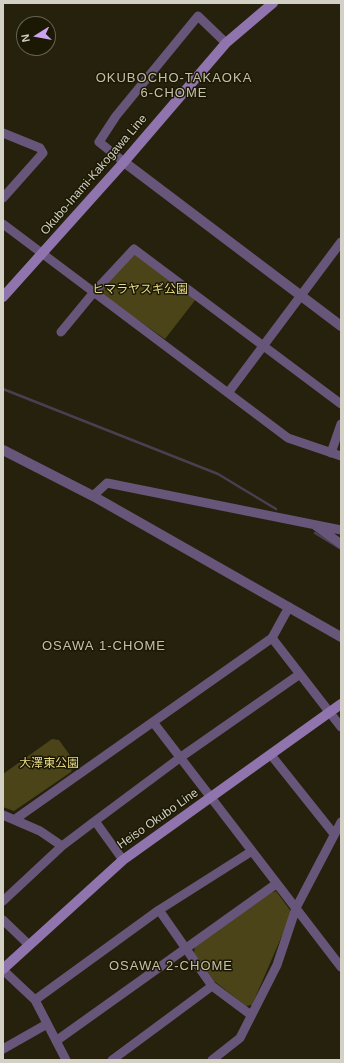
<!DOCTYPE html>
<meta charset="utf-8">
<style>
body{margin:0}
#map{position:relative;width:344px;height:1063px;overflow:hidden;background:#25210d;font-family:Arial,sans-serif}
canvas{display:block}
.frame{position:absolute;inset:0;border:4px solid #d3d1c5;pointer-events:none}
.north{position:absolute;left:16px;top:16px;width:40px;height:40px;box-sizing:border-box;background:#1b1804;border:1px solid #656251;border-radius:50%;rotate:259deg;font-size:11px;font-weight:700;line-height:16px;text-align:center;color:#d3d1c5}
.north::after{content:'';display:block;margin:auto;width:14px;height:18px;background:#c9a5ee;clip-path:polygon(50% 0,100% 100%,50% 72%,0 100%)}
</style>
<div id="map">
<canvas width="344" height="1063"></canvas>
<div class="frame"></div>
<div class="north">N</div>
</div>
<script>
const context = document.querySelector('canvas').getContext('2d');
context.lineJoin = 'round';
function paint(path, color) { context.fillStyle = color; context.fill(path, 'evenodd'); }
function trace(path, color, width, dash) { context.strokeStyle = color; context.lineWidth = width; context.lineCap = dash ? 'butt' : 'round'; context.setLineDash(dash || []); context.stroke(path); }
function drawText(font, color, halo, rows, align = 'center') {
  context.font = font + ' Arial,"Noto Sans JP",sans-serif'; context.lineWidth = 3; context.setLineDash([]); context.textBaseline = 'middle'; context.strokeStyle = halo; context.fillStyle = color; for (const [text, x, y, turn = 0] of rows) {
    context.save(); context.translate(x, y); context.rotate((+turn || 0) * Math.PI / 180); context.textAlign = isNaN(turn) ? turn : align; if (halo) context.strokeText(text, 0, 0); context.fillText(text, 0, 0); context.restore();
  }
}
const green = new Path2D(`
 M 134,254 L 196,299 L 165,339 L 101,294 L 101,289 Z
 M 52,739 L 59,740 L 74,761 L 71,772 L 14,811 L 3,807 L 3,774 Z
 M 276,891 L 290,910 L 290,917 L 252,1005 L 246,1006 L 214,981 L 194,953 L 195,946 L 271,893 Z`);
const stream = new Path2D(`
 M 3,389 L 218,474 L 276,509
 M 315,533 L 341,549`);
const minor = new Path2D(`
 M 3,133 L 40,148 L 43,153 L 3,198
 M 124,162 L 99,142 L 116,116 L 198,16 L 226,43
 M 3,224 L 288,438 L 341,456
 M 61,332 L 94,292 L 134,249 L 341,404
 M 228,393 L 341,242
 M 331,453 L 341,424
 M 93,496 L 107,483 L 341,530
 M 316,526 L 341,544
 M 272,638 L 341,727
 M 153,722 L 341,967
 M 271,755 L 334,834
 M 3,815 L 40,831 L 62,846 L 95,821 L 123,860
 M 14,820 L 272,638 L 289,607
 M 95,821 L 181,757 L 300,674
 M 3,901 L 62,846
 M 159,910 L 212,986 L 251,1015
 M 3,920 L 29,945
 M 3,970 L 35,1000 L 66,1060
 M 35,1000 L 159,910 L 252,851
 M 56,1041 L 276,884
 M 3,1049 L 47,1024
 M 112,1060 L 212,986
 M 212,1060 L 240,1038 L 277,965 L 296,908 L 341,822`);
const tertiary = new Path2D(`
 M 124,162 L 341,326
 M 3,450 L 93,496 L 341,637`);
const secondary = new Path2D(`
 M 3,297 L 124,162 L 226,43 L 273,3
 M 3,969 L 123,860 L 341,704`);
const streetNames = [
 ["Okubo-Inami-Kakogawa Line",94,175,-49],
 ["Heiso Okubo Line",158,819,-35]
];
const parkNames = [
 ["ヒマラヤスギ公園",140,290],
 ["大澤東公園",49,764]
];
const neighbourhoodNames = [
 ["OKUBOCHO-TAKAOKA",174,78],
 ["6-CHOME",174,93],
 ["OSAWA 1-CHOME",104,646],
 ["OSAWA 2-CHOME",171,966]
];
paint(green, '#4b4418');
trace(stream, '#4a3f51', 2.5);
trace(minor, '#68567a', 9);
trace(tertiary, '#68567a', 10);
trace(secondary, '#9074ad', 10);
drawText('12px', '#d3d1c5', '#1b1804', streetNames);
drawText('12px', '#e7d987', '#1b1804', parkNames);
context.letterSpacing = '1px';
drawText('13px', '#c5c1a8', '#1b1804', neighbourhoodNames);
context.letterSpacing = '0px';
</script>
